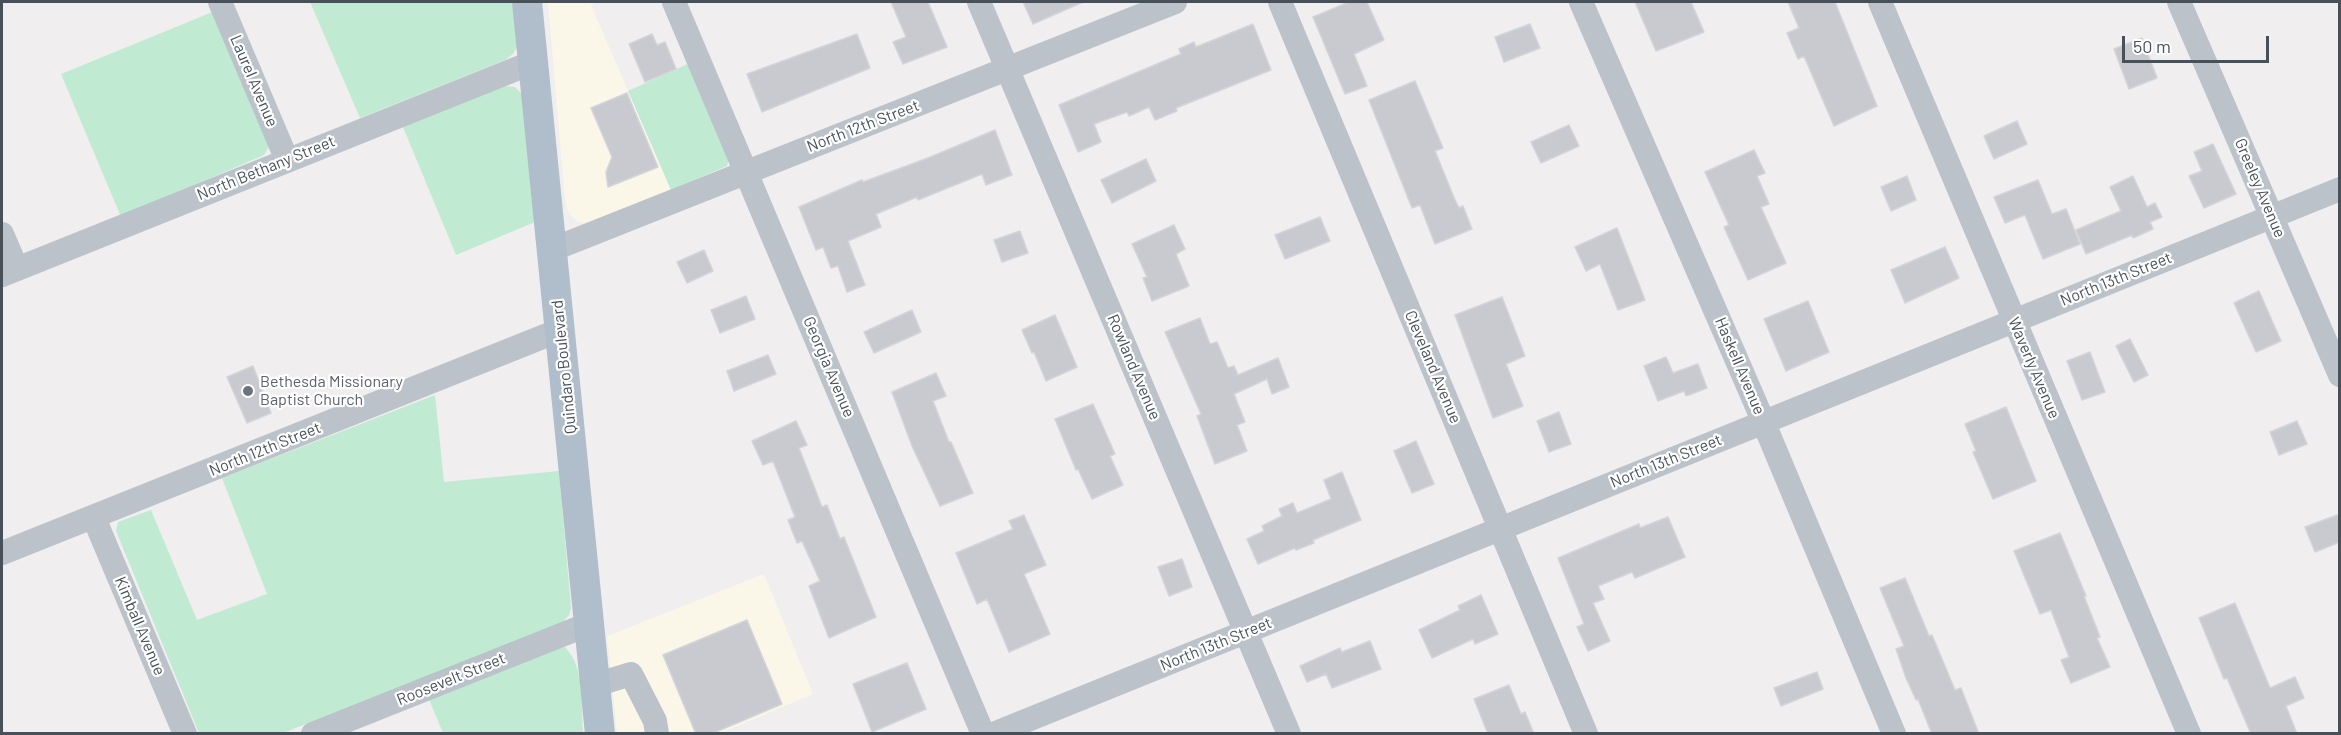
<!DOCTYPE html>
<style>
body{margin:0}
#map{position:relative;width:2341px;height:735px;overflow:hidden;background:#f0eeee;font-family:Barlow,sans-serif}
canvas{display:block}
.frame{position:absolute;inset:0;border:3px solid #48515a;pointer-events:none}
.scale{position:absolute;left:2122px;top:36px;width:147px;height:27px;box-sizing:border-box;border:3px solid #48515a;border-top:0;padding-left:8px;font-size:18px;line-height:21px;white-space:nowrap;color:#48515a;-webkit-text-stroke:4px #fff;paint-order:stroke}
</style>
<div id="map">
<canvas width="2341" height="735"></canvas>
<div class="frame"></div>
<div class="scale">50 m</div>
</div>
<script>
const context = document.querySelector('canvas').getContext('2d');
context.lineJoin = 'round';
function paint(path, color) { context.fillStyle = color; context.fill(path, 'evenodd'); }
function trace(path, color, width, dash) { context.strokeStyle = color; context.lineWidth = width; context.lineCap = dash ? 'butt' : 'round'; context.setLineDash(dash || []); context.stroke(path); }
function drawText(font, color, halo, rows, align = 'center') {
  context.font = font + ' Barlow,sans-serif'; context.lineWidth = 4.5; context.setLineDash([]); context.textBaseline = 'middle'; context.strokeStyle = halo; context.fillStyle = color; for (const [text, x, y, turn = 0] of rows) {
    context.save(); context.translate(x, y); context.rotate((+turn || 0) * Math.PI / 180); context.textAlign = isNaN(turn) ? turn : align; if (halo) context.strokeText(text, 0, 0); context.fillText(text, 0, 0); context.restore();
  }
}
const commercial = new Path2D(`
 M 548,2 L 598,2 L 591,5 L 671,190 L 589,225 L 578,222 L 569,214 L 565,200 Z
 M 764,574 L 813,694 L 723,732 L 723,733 L 617,733 L 607,636 Z`);
const green = new Path2D(`
 M 310,2 L 513,2 L 517,47 L 513,54 L 505,60 L 360,118 Z
 M 215,11 L 270,145 L 264,155 L 121,217 L 61,74 Z
 M 690,63 L 729,158 L 727,166 L 671,190 L 628,91 Z
 M 504,86 L 515,87 L 522,94 L 535,222 L 456,255 L 403,127 Z
 M 435,395 L 444,482 L 559,471 L 571,608 L 569,615 L 562,623 L 283,733 L 199,733 L 116,531 L 118,522 L 151,510 L 197,620 L 267,594 L 222,478 Z
 M 565,647 C 585,667 581,706 583,733 L 443,733 L 428,697 L 552,649 Z`);
const building = new Path2D(`
 M 891,2 L 928,2 L 947,47 L 903,64 L 893,42 L 906,37 Z
 M 1023,2 L 1083,2 L 1033,24 Z
 M 1349,2 L 1367,2 L 1384,40 L 1354,54 L 1367,86 L 1345,94 L 1313,17 Z
 M 1635,2 L 1691,2 L 1704,32 L 1656,51 Z
 M 1788,2 L 1835,2 L 1877,106 L 1834,126 L 1804,56 L 1798,59 L 1787,33 L 1799,28 Z
 M 1253,24 L 1271,70 L 1176,108 L 1177,111 L 1155,120 L 1149,107 L 1129,116 L 1127,112 L 1094,124 L 1101,142 L 1078,152 L 1059,105 L 1181,54 L 1179,49 L 1194,42 L 1196,47 Z
 M 1530,24 L 1540,48 L 1504,62 L 1495,37 Z
 M 652,34 L 657,45 L 665,42 L 676,69 L 645,82 L 629,44 Z
 M 857,34 L 870,68 L 762,112 L 747,74 Z
 M 2142,38 L 2157,78 L 2129,89 L 2114,49 Z
 M 1415,81 L 1443,148 L 1435,151 L 1455,200 L 1459,208 L 1463,206 L 1472,229 L 1435,244 L 1420,205 L 1412,208 L 1369,100 Z
 M 627,93 L 658,167 L 608,187 L 606,172 L 612,157 L 591,108 Z
 M 2017,121 L 2027,144 L 1994,159 L 1984,136 Z
 M 1569,125 L 1579,146 L 1541,163 L 1531,142 Z
 M 995,130 L 1012,175 L 986,185 L 982,174 L 918,200 L 917,197 L 876,214 L 881,227 L 848,241 L 865,285 L 847,292 L 838,266 L 831,268 L 823,247 L 816,250 L 799,207 L 862,180 L 863,182 L 928,158 Z
 M 2213,144 L 2236,194 L 2204,208 L 2189,176 L 2202,171 L 2194,152 Z
 M 1754,150 L 1765,173 L 1757,176 L 1769,204 L 1761,207 L 1786,263 L 1748,280 L 1724,227 L 1729,225 L 1705,172 Z
 M 1146,159 L 1156,181 L 1112,203 L 1101,180 Z
 M 1907,176 L 1916,200 L 1891,211 L 1881,187 Z
 M 2133,176 L 2147,207 L 2155,203 L 2162,217 L 2150,222 L 2153,229 L 2133,238 L 2132,235 L 2086,254 L 2076,230 L 2121,211 L 2110,187 Z
 M 2038,180 L 2052,214 L 2066,209 L 2080,244 L 2043,259 L 2025,215 L 2005,223 L 1994,197 Z
 M 1320,217 L 1330,241 L 1285,259 L 1275,235 Z
 M 1174,225 L 1185,249 L 1176,254 L 1189,286 L 1152,301 L 1143,278 L 1147,277 L 1132,244 Z
 M 1617,228 L 1645,300 L 1618,310 L 1600,264 L 1586,271 L 1575,247 Z
 M 1020,231 L 1028,253 L 1002,262 L 994,240 Z
 M 1945,247 L 1959,278 L 1905,303 L 1891,270 Z
 M 704,250 L 713,271 L 687,283 L 677,262 Z
 M 2259,291 L 2281,341 L 2256,352 L 2234,303 Z
 M 746,296 L 755,319 L 720,333 L 711,310 Z
 M 1502,297 L 1525,356 L 1506,364 L 1523,406 L 1493,418 L 1455,315 Z
 M 1808,301 L 1829,352 L 1786,371 L 1764,319 Z
 M 912,310 L 921,332 L 874,353 L 864,332 Z
 M 1055,315 L 1077,367 L 1046,381 L 1034,352 L 1032,353 L 1022,330 Z
 M 1200,318 L 1210,344 L 1217,342 L 1228,368 L 1234,366 L 1238,375 L 1278,358 L 1289,387 L 1272,394 L 1267,379 L 1234,394 L 1245,422 L 1237,425 L 1247,451 L 1215,464 L 1197,416 L 1201,414 L 1165,332 Z
 M 2130,339 L 2148,375 L 2134,382 L 2116,346 Z
 M 2090,352 L 2105,392 L 2082,400 L 2067,361 Z
 M 768,355 L 776,374 L 734,391 L 727,371 Z
 M 1666,357 L 1673,373 L 1698,364 L 1707,388 L 1686,396 L 1684,391 L 1658,401 L 1644,366 Z
 M 253,366 L 271,413 L 247,423 L 227,377 Z
 M 936,373 L 946,396 L 933,401 L 949,442 L 951,442 L 973,493 L 940,506 L 912,446 L 892,392 Z
 M 1093,404 L 1115,454 L 1110,456 L 1123,485 L 1092,499 L 1078,469 L 1076,470 L 1055,419 Z
 M 2006,407 L 2036,481 L 1993,499 L 1973,452 L 1976,451 L 1965,424 Z
 M 1559,412 L 1571,444 L 1549,452 L 1537,421 Z
 M 796,421 L 807,445 L 799,448 L 822,507 L 827,505 L 840,539 L 844,537 L 876,617 L 829,638 L 809,586 L 820,581 L 802,541 L 797,543 L 788,520 L 795,517 L 773,461 L 763,465 L 752,441 Z
 M 2297,421 L 2307,444 L 2279,455 L 2270,432 Z
 M 1416,441 L 1434,484 L 1412,493 L 1394,451 Z
 M 1342,472 L 1361,520 L 1313,540 L 1314,543 L 1296,550 L 1295,548 L 1258,564 L 1247,539 L 1264,531 L 1262,526 L 1282,516 L 1279,509 L 1293,503 L 1297,513 L 1331,499 L 1324,480 Z
 M 2340,514 L 2340,542 L 2315,552 L 2305,527 Z
 M 1024,515 L 1046,565 L 1024,574 L 1050,634 L 1009,652 L 987,599 L 977,604 L 956,553 L 1013,529 L 1009,521 Z
 M 1668,517 L 1685,557 L 1635,578 L 1632,572 L 1598,586 L 1604,599 L 1593,603 L 1610,641 L 1588,651 L 1577,627 L 1584,624 L 1558,558 L 1639,524 L 1640,528 Z
 M 2060,533 L 2086,596 L 2084,596 L 2100,637 L 2097,638 L 2110,667 L 2071,683 L 2061,660 L 2069,657 L 2051,610 L 2040,614 L 2014,551 Z
 M 1182,559 L 1192,587 L 1169,596 L 1158,567 Z
 M 1905,578 L 1929,636 L 1932,635 L 1955,690 L 1961,688 L 1979,734 L 1932,734 L 1918,699 L 1916,700 L 1906,678 L 1896,649 L 1904,646 L 1880,588 Z
 M 1481,595 L 1498,634 L 1475,644 L 1473,639 L 1432,658 L 1419,630 L 1460,610 L 1458,606 Z
 M 2235,603 L 2270,688 L 2295,677 L 2304,698 L 2286,706 L 2297,734 L 2251,734 L 2227,678 L 2224,679 L 2199,618 Z
 M 747,620 L 782,704 L 711,734 L 696,734 L 663,655 Z
 M 1370,641 L 1381,669 L 1332,688 L 1326,674 L 1307,682 L 1300,666 L 1340,648 L 1342,652 Z
 M 907,663 L 926,709 L 872,732 L 853,684 Z
 M 1817,672 L 1823,689 L 1781,706 L 1774,688 Z
 M 1509,685 L 1521,714 L 1525,712 L 1534,734 L 1488,734 L 1474,699 Z`);
const minor = new Path2D(`
 M 220,2 L 287,160
 M 674,2 L 983,734
 M 979,2 L 1289,734
 M 1280,2 L 1586,734
 M 1581,2 L 1755,402 L 1894,734
 M 1880,2 L 2189,734
 M 2179,2 L 2340,375
 M 2,234 L 17,269
 M 551,250 L 1175,2
 M 2,275 L 531,63
 M 94,518 L 185,734
 M 2,553 L 560,330
 M 595,685 L 631,674 L 655,721 L 657,734
 M 313,734 L 589,624
 M 993,734 L 2340,189`);
const major = new Path2D(`
 M 527,2 L 600,734`);
const markers = [
 [248,391,6,"#6b7280"]
];
const streetNames = [
 ["Laurel Avenue",254,81,67],
 ["North 12th Street",863,126,-21],
 ["North Bethany Street",266,168,-22],
 ["Greeley Avenue",2260,188,67],
 ["North 13th Street",2116,279,-22],
 ["Haskell Avenue",1740,366,67],
 ["Quindaro Boulevard",564,367,-96],
 ["Georgia Avenue",829,367,67],
 ["Rowland Avenue",1134,367,67],
 ["Cleveland Avenue",1433,367,67],
 ["Waverly Avenue",2034,368,67],
 ["North 12th Street",265,449,-22],
 ["North 13th Street",1666,461,-22],
 ["Kimball Avenue",140,626,67],
 ["North 13th Street",1216,644,-22],
 ["Roosevelt Street",451,679,-22]
];
const worshipNames = [
 ["Bethesda Missionary",260,382],
 ["Baptist Church",260,400]
];
paint(commercial, '#faf6e8');
paint(green, '#c0ebd2');
paint(building, '#c9cad0');
trace(building, '#d3d4d9', 1.5);
trace(minor, '#bbc2ca', 24);
trace(major, '#b0bdcb', 30);
for (const [x, y, r, color] of markers) { const dot = new Path2D(); dot.arc(x, y, r, 0, 2 * Math.PI); context.fillStyle = color; context.fill(dot); trace(dot, '#fff', 2); }
drawText('16px', '#48515a', '#fff', streetNames);
drawText('16px', '#5b616d', '#fff', worshipNames, 'left');
</script>
